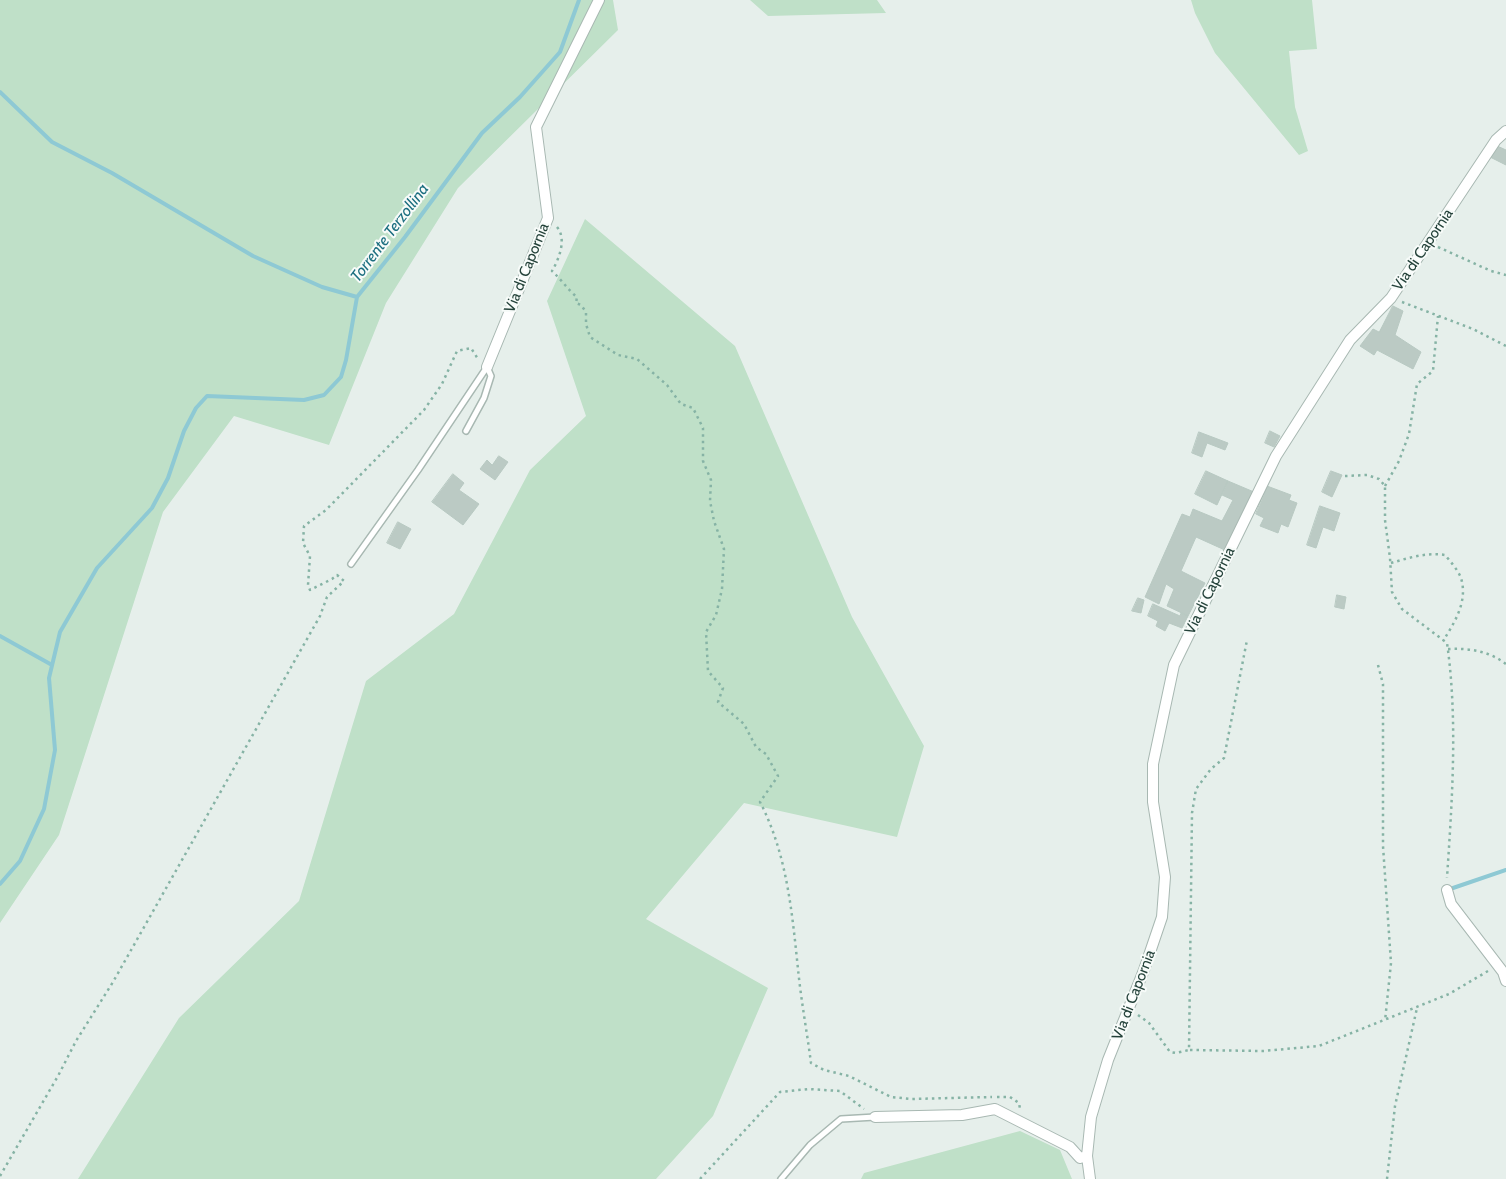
<!DOCTYPE html>
<style>
body{margin:0}
canvas{display:block;background:#e6efeb}
</style>
<canvas width="1506" height="1179"></canvas>
<script>
const context = document.querySelector('canvas').getContext('2d');
context.lineJoin = 'round';
function paint(path, color) { context.fillStyle = color; context.fill(path, 'evenodd'); }
function trace(path, color, width, dash) { context.strokeStyle = color; context.lineWidth = width; context.lineCap = dash ? 'butt' : 'round'; context.setLineDash(dash || []); context.stroke(path); }
function drawText(font, color, halo, rows, align = 'center') {
  context.font = font + ' Cabin,sans-serif'; context.lineWidth = 4; context.setLineDash([]); context.textBaseline = 'middle'; context.strokeStyle = halo; context.fillStyle = color; for (const [text, x, y, turn = 0] of rows) {
    context.save(); context.translate(x, y); context.rotate((+turn || 0) * Math.PI / 180); context.textAlign = isNaN(turn) ? turn : align; if (halo) context.strokeText(text, 0, 0); context.fillText(text, 0, 0); context.restore();
  }
}
const green = new Path2D(`
 M 0,0 L 613,0 L 618,30 L 458,188 L 386,303 L 329,445 L 234,416 L 163,512 L 59,835 L 0,923 Z
 M 750,0 L 877,0 L 886,13 L 768,16 Z
 M 1191,0 L 1312,0 L 1317,49 L 1289,51 L 1295,107 L 1308,151 L 1299,155 L 1215,53 L 1195,13 Z
 M 585,219 L 735,346 L 852,617 L 924,746 L 897,837 L 744,803 L 646,919 L 768,988 L 713,1116 L 656,1179 L 78,1179 L 179,1018 L 299,901 L 366,681 L 454,614 L 530,470 L 586,416 L 547,301 Z
 M 1020,1131 L 1060,1150 L 1072,1179 L 861,1179 L 864,1173 Z`);
const stream = new Path2D(`
 M 0,92 L 52,142 L 112,173 L 253,256 L 322,287 L 357,297
 M 0,636 L 52,665
 M 0,884 L 20,861 L 44,809 L 55,750 L 49,678 L 60,632 L 97,568 L 152,508 L 168,478 L 184,431 L 196,408 L 207,396 L 304,400 L 324,395 L 341,377 L 346,360 L 357,297 L 405,237 L 482,133 L 520,97 L 560,52 L 579,0
 M 1453,888 L 1506,870`);
const building = new Path2D(`
 M 1495,145 L 1506,150 L 1506,165 L 1488,156 Z
 M 1393,306 L 1403,311 L 1395,335 L 1421,352 L 1413,369 L 1377,350 L 1374,355 L 1360,346 L 1373,329 L 1379,332 Z
 M 1270,431 L 1280,436 L 1274,447 L 1265,443 Z
 M 1199,432 L 1228,443 L 1225,450 L 1207,443 L 1202,457 L 1192,453 Z
 M 499,456 L 508,462 L 495,480 L 480,469 L 487,460 L 492,465 Z
 M 1206,471 L 1228,481 L 1217,505 L 1195,494 Z
 M 1331,471 L 1342,475 L 1332,497 L 1322,492 Z
 M 453,474 L 464,483 L 459,490 L 479,504 L 463,525 L 432,502 Z
 M 1228,481 L 1254,492 L 1227,551 L 1196,537 L 1181,571 L 1205,583 L 1188,616 L 1167,606 L 1174,589 L 1166,584 L 1159,604 L 1145,597 L 1182,514 L 1190,517 L 1193,509 L 1222,521 L 1233,500 L 1222,495 Z
 M 1267,486 L 1291,495 L 1289,500 L 1297,503 L 1288,527 L 1281,524 L 1278,533 L 1260,526 L 1264,518 L 1256,514 Z
 M 1320,506 L 1340,513 L 1334,531 L 1323,527 L 1316,548 L 1307,545 Z
 M 398,522 L 411,529 L 400,549 L 387,543 Z
 M 1337,595 L 1346,597 L 1344,609 L 1335,607 Z
 M 1138,598 L 1144,600 L 1141,613 L 1132,611 Z
 M 1153,604 L 1180,616 L 1181,613 L 1188,616 L 1182,628 L 1169,623 L 1165,631 L 1156,626 L 1158,621 L 1148,616 Z`);
const path = new Path2D(`
 M 557,227 C 567,239 559,259 552,271 C 561,279 568,290 577,297 L 576,303 L 581,305 L 586,312 L 586,324 L 590,337 L 618,355 L 637,359 L 667,385 L 681,404 L 693,408 L 703,428 L 703,461 L 711,480 L 710,501 L 714,521 L 724,549 L 722,589 L 716,615 L 706,632 L 708,671 L 723,688 L 718,702 L 744,724 L 756,747 L 766,754 L 778,776 L 760,802 C 787,854 792,912 798,969 C 801,1000 807,1032 811,1063 L 824,1070 L 849,1076 L 891,1097 L 911,1099 L 992,1097
 M 1438,247 L 1491,271 L 1506,275
 M 1402,302 L 1473,329 L 1506,346
 M 1345,476 L 1367,475 L 1379,479 L 1385,486 L 1385,520 L 1390,558 L 1392,592 L 1402,609 L 1447,643 C 1458,720 1452,801 1447,878
 M 1385,486 L 1399,461 L 1409,434 L 1417,384 L 1433,371 L 1438,316
 M 1391,563 C 1408,558 1427,552 1445,555 C 1450,561 1458,570 1461,578 C 1468,601 1455,622 1443,641
 M 1448,649 C 1469,648 1489,651 1506,664
 M 1378,665 L 1383,684 L 1383,846 L 1391,963 L 1385,1021
 M 1138,1015 L 1149,1023 L 1170,1052 L 1176,1053 L 1189,1050 L 1192,813 L 1196,789 L 1211,769 L 1224,758 L 1247,640
 M 1190,1050 L 1263,1051 L 1319,1046 L 1449,994 L 1488,971
 M 997,1097 L 1010,1097 L 1019,1103 L 1020,1109
 M 0,1176 L 58,1076 L 76,1041 L 113,982 L 320,616 L 327,597 L 344,581 L 337,575 L 332,579 L 310,590 L 308,585 L 310,556 L 303,543 L 304,526 L 326,510 L 424,410 L 442,384 L 457,351 L 471,348 L 478,359
 M 700,1179 L 780,1092 L 809,1089 L 840,1091 L 864,1109
 M 1387,1179 L 1395,1106 L 1417,1008`);
const lane = new Path2D(`
 M 351,564 L 418,470 L 487,367 L 491,376 L 484,398 L 466,431
 M 781,1179 L 810,1145 L 841,1119 L 875,1117`);
const street = new Path2D(`
 M 487,367 L 548,218 L 536,127 L 599,0
 M 1447,890 L 1451,904 L 1503,972 L 1506,981
 M 875,1117 L 962,1115 L 995,1109 L 1070,1147 L 1080,1158 L 1087,1156
 M 1090,1179 L 1087,1156 L 1091,1117 L 1108,1060 L 1144,970 L 1162,917 L 1165,877 L 1153,802 L 1153,764 L 1174,665 L 1276,456 L 1350,340 L 1391,298 L 1496,140 L 1506,131`);
const streetNames = [
 ["Via di Capornia",1423,250,-56],
 ["Via di Capornia",527,268,-68],
 ["Via di Capornia",1210,591,-64],
 ["Via di Capornia",1134,995,-69]
];
const waterNames = [
 ["Torrente Terzollina",390,233,-53]
];
paint(green, '#bfe0c8');
trace(stream, '#8ec9d4', 4);
paint(building, '#bbcac4');
trace(building, '#b8c9c2', 1);
trace(lane, '#a8b8b2', 8);
trace(street, '#a8b8b2', 12);
trace(path, '#86b3a5', 2.5, [2.5, 4]);
trace(lane, '#fff', 5);
trace(street, '#fff', 10);
drawText('15px', '#24423a', '#f7fbf9', streetNames);
drawText('italic 16px', '#1c6f80', '#f7fbf9', waterNames);
</script>
